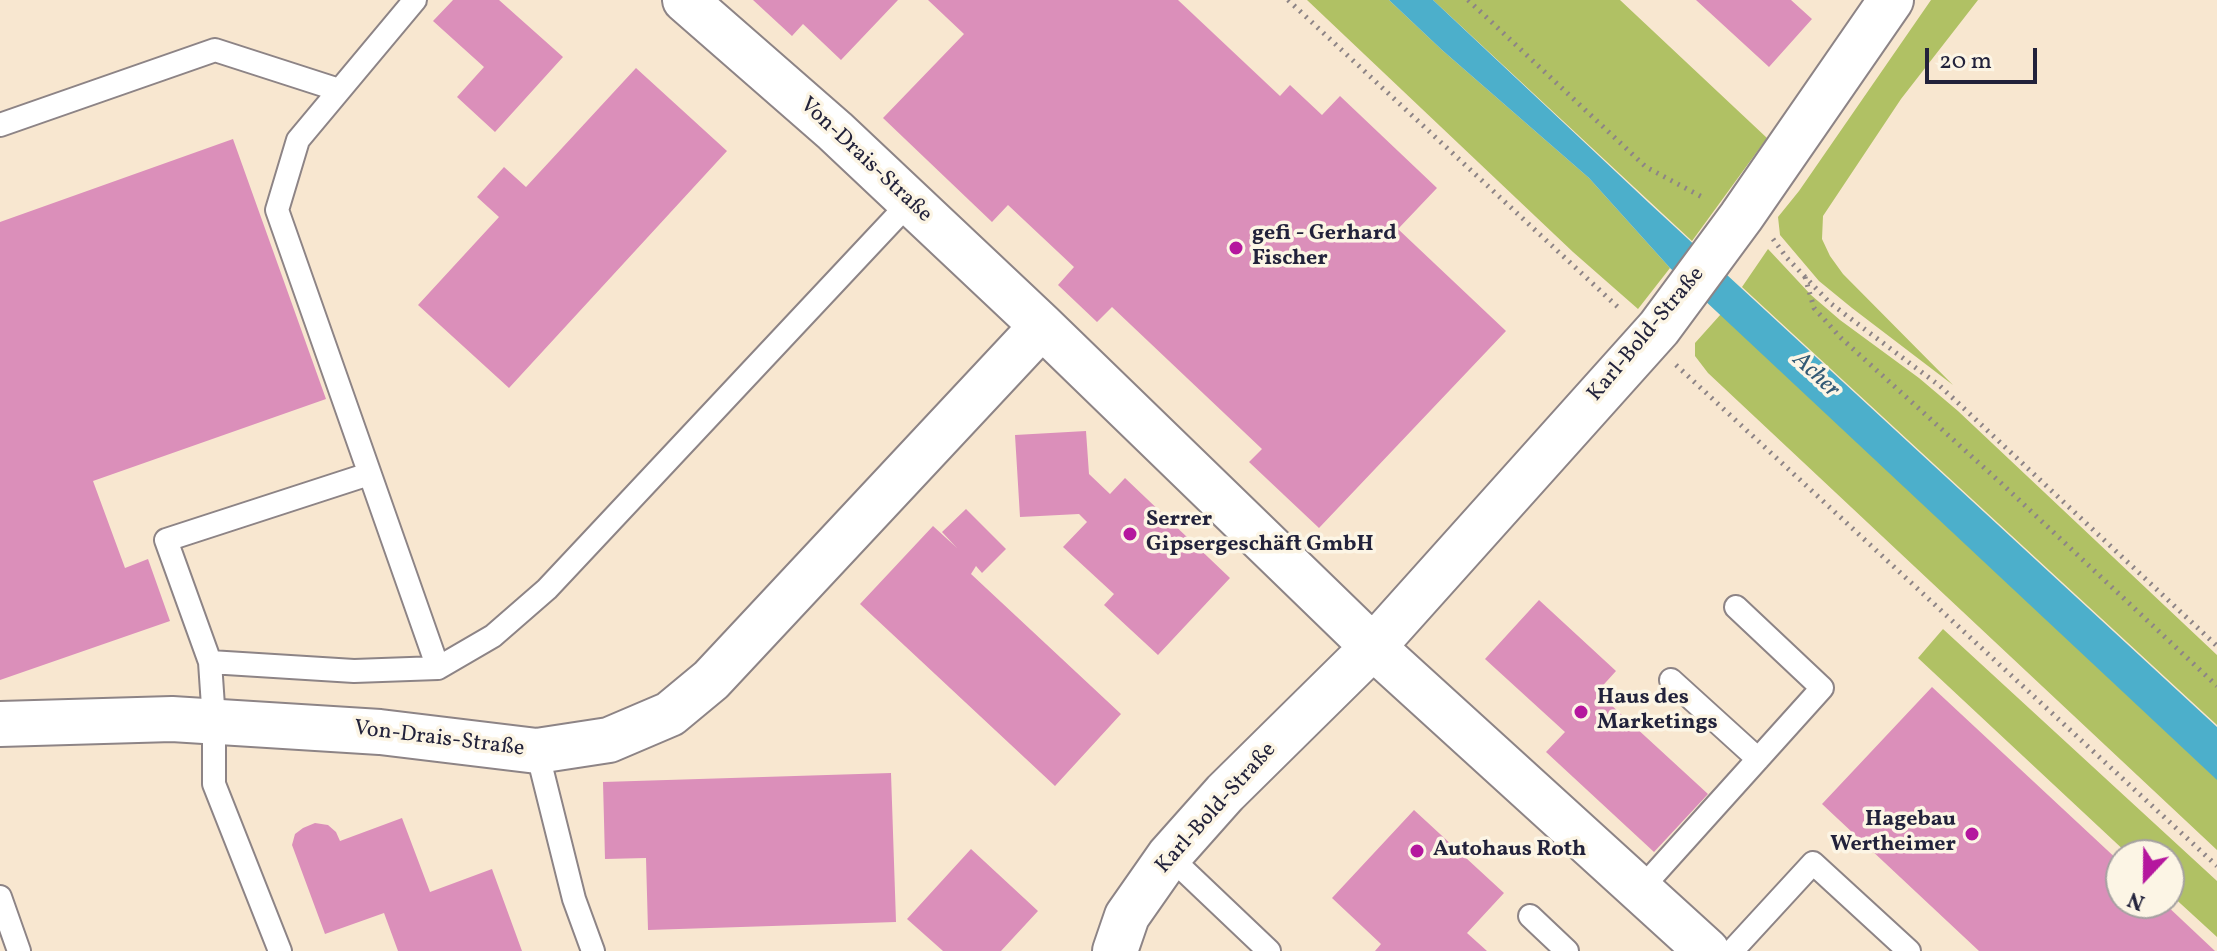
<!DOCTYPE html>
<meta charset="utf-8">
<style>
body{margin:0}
#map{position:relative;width:2217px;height:951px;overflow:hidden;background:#f8e7d0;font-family:Vollkorn,serif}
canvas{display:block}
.north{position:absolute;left:2105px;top:839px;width:80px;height:80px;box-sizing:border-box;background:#fcf5e5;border:2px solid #a5a1a1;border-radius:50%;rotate:202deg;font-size:22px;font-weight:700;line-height:32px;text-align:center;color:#22223b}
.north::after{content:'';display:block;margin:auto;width:28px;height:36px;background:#b5179e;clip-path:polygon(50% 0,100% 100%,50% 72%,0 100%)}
.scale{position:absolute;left:1925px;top:48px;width:112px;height:36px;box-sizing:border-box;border:4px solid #22223b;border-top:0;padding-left:10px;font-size:24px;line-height:28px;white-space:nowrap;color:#22223b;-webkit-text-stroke:6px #fcf5e5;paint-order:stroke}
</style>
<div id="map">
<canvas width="2217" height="951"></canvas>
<div class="north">N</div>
<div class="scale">20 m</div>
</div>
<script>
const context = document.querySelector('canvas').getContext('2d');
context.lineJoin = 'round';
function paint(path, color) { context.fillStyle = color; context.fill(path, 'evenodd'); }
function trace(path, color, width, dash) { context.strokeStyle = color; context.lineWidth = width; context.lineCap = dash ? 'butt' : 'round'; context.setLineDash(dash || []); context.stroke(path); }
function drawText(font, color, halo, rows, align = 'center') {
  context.font = font + ' Vollkorn,serif'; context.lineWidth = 7; context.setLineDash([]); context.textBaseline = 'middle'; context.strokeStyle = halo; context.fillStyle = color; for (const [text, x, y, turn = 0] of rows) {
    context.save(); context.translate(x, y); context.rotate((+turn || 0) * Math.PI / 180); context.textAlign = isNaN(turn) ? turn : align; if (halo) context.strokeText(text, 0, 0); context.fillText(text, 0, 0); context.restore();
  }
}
const green = new Path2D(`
 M 1307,0 L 1389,0 L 1442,50 L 1589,178 L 1670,268 L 1638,309 L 1573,252 Z
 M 1433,0 L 1620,0 L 1767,138 L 1692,241 Z
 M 1931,0 L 1978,0 L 1901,99 L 1823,216 L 1822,239 L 1830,256 L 1843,274 L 1953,385 L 1852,308 L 1819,281 L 1780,235 L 1778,217 L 1799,191 Z
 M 1768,249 L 1811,295 L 1840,320 L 1919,378 L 1958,411 L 2217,655 L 2217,725 L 1742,287 Z
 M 1721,314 L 2217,779 L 2217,850 L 1708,373 L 1695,356 L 1695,343 Z
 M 1943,629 L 2217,881 L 2217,937 L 2169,893 L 2169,855 L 2129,855 L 1918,658 Z`);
const water = new Path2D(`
 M 1389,0 L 1433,0 L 1649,203 L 2217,727 L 2217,780 L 1670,268 L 1589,178 L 1442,50 Z`);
const building = new Path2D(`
 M 453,0 L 499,0 L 563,57 L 495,132 L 457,97 L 484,67 L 433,21 Z
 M 753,0 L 898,0 L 841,60 L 803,24 L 792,36 Z
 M 928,0 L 1178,0 L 1280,96 L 1290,85 L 1322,115 L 1340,96 L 1437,188 L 1398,229 L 1506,331 L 1319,528 L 1249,462 L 1262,449 L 1112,307 L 1097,322 L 1058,285 L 1074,267 L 1008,205 L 992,222 L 883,118 L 964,34 Z
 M 1696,0 L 1791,0 L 1812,19 L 1769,67 Z
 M 636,68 L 727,151 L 509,388 L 418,305 L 499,217 L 477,197 L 504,167 L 526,187 Z
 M 233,139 L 326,399 L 93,481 L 125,568 L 148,559 L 170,621 L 0,680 L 0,222 Z
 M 1086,431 L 1089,474 L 1110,494 L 1125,478 L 1230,578 L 1158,655 L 1104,605 L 1114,594 L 1063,547 L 1087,522 L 1079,514 L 1020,517 L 1015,435 Z
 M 966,509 L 1006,549 L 982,573 L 976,566 L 971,574 L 1121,714 L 1055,786 L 860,604 L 933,526 L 957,548 L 942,532 Z
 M 1539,600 L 1616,671 L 1597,692 L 1708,794 L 1654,852 L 1546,752 L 1565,732 L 1485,659 Z
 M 1932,687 L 2121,863 L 2121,903 L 2164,903 L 2215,951 L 1979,951 L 1822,804 Z
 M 891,773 L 896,922 L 648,930 L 646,858 L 605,859 L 603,782 Z
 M 1414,810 L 1504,893 L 1467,933 L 1487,951 L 1375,951 L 1381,944 L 1332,898 Z
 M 402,818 L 430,892 L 492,869 L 522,951 L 398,951 L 384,913 L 325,934 L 292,845 L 295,834 L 303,828 L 315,823 L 328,825 L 336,832 L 340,841 Z
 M 971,849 L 1038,911 L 1001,951 L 943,951 L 907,919 Z`);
const path = new Path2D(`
 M 1288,0 L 1621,310
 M 1468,0 L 1646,167 L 1704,198
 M 1773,239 L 1787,258 L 1830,303 L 1940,386 L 2217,646
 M 1805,277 L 1814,308 L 1841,338 L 2001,483 L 2217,686
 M 1676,365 L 2217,866`);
const service = new Path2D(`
 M 415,0 L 298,140 L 277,210 L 438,668
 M 0,125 L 215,50 L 339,90
 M 210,662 L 354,671 L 438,668 L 493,636 L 547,589 L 910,202
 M 1671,680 L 1758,759
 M 537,751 L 574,899 L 593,951
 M 1169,856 L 1269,951
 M 1640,890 L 1822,688 L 1736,607
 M 0,897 L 19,951
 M 1530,916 L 1567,951
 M 280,951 L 214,784 L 214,721 L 210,662 L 166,540 L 369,474
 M 1732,951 L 1813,863 L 1909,951`);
const minor = new Path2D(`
 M 1042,326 L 1373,647 L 1707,951
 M 0,724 L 172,719 L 380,732 L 537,751 L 609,740 L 670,714 L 711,680 L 1042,326 L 835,131 L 685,0
 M 1115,951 L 1127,916 L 1169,856 L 1225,793 L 1373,647 L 1659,328 L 1741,217 L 1891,0`);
const markers = [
 [1236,248,8,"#b5179e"],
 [1130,534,8,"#b5179e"],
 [1581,712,8,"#b5179e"],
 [1972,834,8,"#b5179e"],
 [1417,851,8,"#b5179e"]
];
const streetNames = [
 ["Von-Drais-Straße",865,161,43],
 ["Karl-Bold-Straße",1647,335,-50],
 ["Von-Drais-Straße",439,740,7],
 ["Karl-Bold-Straße",1217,809,-48]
];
const poiNames = [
 ["gefi - Gerhard",1252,235],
 ["Fischer",1252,260],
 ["Serrer",1146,521],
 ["Gipsergeschäft GmbH",1146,546],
 ["Haus des",1597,699],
 ["Marketings",1597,724],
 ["Hagebau",1956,821,"right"],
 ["Wertheimer",1956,846,"right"],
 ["Autohaus Roth",1433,851]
];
const waterNames = [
 ["Acher",1815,376,43]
];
paint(green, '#b0c164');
paint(water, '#4cafcb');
paint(building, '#db8fba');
trace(service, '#8d8486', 26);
trace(minor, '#8d8486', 48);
trace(path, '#8d8486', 5, [2, 6]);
trace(service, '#fff', 22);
trace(minor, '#fff', 44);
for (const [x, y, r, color] of markers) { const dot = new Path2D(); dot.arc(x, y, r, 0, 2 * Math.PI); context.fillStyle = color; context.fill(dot); trace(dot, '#fcf5e5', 3); }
drawText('22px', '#22223b', '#fcf5e5', streetNames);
drawText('bold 22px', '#22223b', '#fcf5e5', poiNames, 'left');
drawText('italic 24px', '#335a75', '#fcf5e5', waterNames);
</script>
